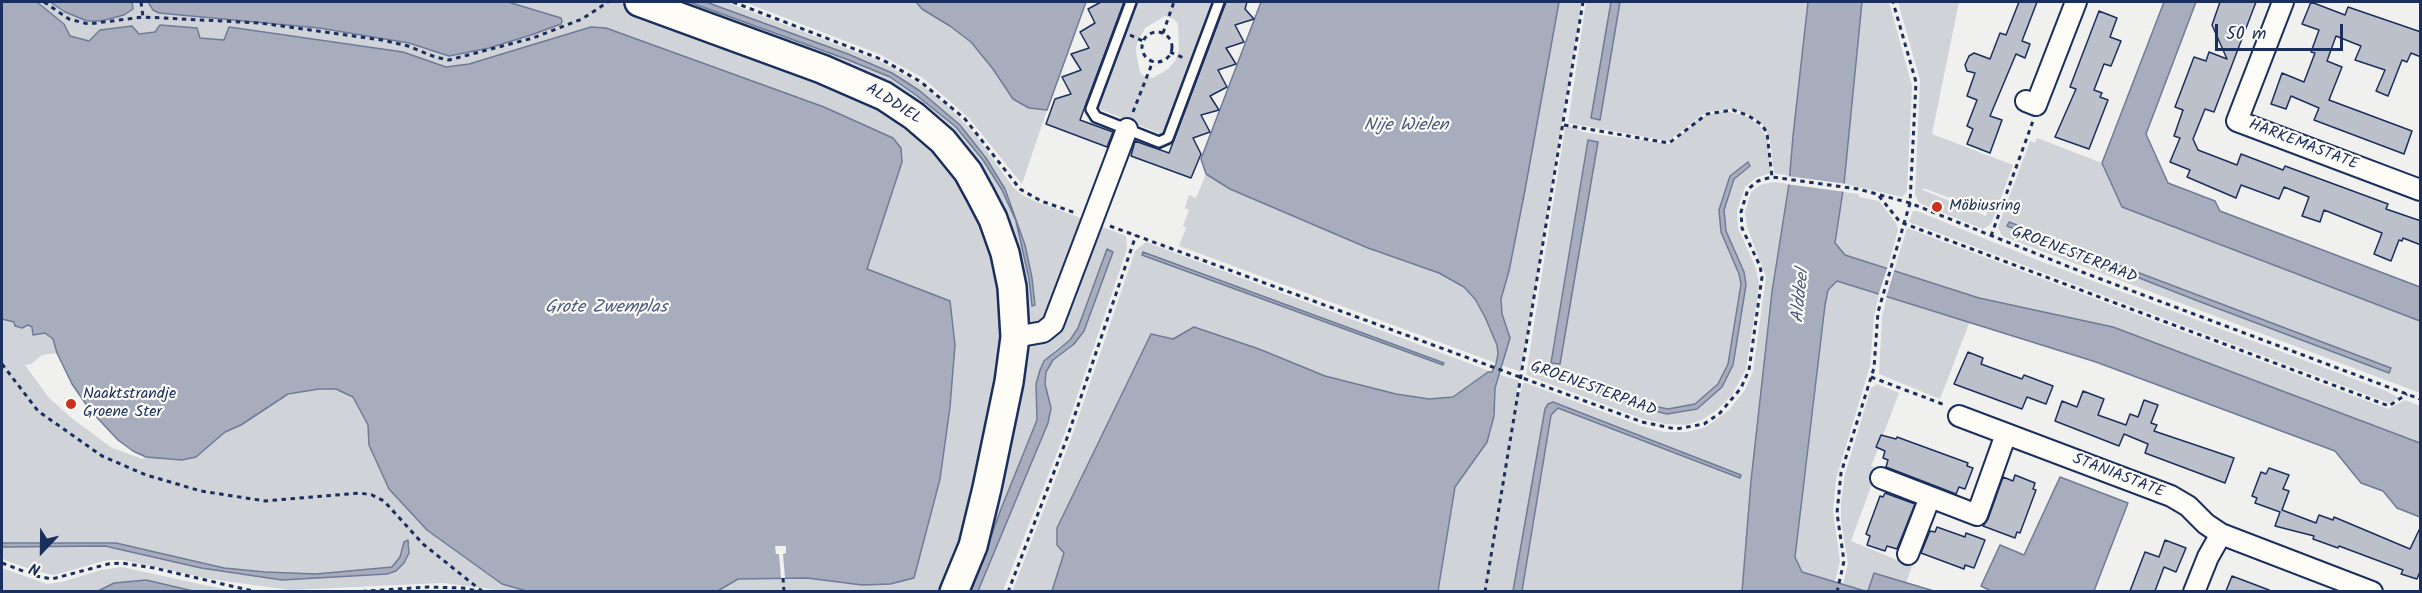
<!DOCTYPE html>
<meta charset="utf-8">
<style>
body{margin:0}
#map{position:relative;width:2422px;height:593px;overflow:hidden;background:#f0f0ee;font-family:Kalam,sans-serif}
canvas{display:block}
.frame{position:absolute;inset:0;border:3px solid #1b2f5e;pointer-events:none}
.north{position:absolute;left:12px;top:521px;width:60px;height:60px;-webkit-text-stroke:4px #fdfcf7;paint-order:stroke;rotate:202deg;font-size:16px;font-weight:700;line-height:24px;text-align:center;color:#1b2f5e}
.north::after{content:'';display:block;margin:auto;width:21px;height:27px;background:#1b2f5e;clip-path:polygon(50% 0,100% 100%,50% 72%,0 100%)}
.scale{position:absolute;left:2215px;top:24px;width:128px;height:27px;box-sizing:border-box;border:3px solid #1b2f5e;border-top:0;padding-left:8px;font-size:18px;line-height:21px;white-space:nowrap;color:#1b2f5e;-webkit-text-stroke:4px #fdfcf7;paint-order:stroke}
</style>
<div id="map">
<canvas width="2422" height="593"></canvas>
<div class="frame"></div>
<div class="north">N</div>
<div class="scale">50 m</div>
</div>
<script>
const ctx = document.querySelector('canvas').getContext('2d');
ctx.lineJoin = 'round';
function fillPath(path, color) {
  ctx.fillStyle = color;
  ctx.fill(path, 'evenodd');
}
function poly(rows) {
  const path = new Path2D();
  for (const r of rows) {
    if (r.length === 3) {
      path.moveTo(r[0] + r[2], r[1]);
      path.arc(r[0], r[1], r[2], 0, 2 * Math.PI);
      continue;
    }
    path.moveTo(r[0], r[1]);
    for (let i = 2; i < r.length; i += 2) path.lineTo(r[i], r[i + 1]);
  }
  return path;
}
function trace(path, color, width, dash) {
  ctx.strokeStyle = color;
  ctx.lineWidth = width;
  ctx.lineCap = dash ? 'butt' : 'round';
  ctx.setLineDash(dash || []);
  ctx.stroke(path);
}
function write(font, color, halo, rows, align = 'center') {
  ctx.font = font + ' Kalam,sans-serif';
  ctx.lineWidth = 4.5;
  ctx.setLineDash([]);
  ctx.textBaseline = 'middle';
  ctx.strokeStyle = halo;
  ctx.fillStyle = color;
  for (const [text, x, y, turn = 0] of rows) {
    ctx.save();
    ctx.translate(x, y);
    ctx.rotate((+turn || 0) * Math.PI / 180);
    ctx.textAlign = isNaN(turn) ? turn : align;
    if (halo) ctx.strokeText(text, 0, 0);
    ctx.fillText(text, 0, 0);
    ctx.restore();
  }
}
fillPath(poly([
 [37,2,618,2,825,77,878,99,951,161,995,244,1008,312,980,487,946,591,712,591,718,579,914,576,940,479,950,407,950,301,867,269,902,162,591,27,469,64,446,67,403,52,224,40,155,32,138,34,132,26,89,41,70,36,64,23],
 [672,2,689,2,846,59,890,77,916,95,956,127,983,160,1002,190,1016,221,1029,279,1032,306,1034,305,1032,278,1025,245,1005,189,986,158,960,125,920,91,848,54,706,2,726,2,882,62,923,86,948,106,974,133,1013,187,1021,194,1032,200,1086,220,1052,311,1041,323,1035,324,1025,318,1015,271,921,113],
 [744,2,916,2,922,9,950,26,971,42,1029,108,1047,110,1022,184,968,117,923,78,879,54],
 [1138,2,1213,2,1164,133,1161,134,1097,108],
 [1165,16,1174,19,1178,24,1179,51,1175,61,1168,69,1153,78,1146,77,1141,74,1139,68,1136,51,1137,43,1145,28],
 [1559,2,1582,2,1521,372,1501,365,1510,338,1502,314,1501,299,1509,271,1525,190],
 [1586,2,1611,2,1591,118,1600,120,1620,2,1808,2,1790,176,1774,173,1770,140,1762,124,1749,115,1734,109,1706,112,1668,141,1568,123],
 [1862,2,1889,2,1912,86,1907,192,1902,197,1844,184],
 [1898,2,1959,2,1932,134,2013,165,1991,224,1983,229,1919,203,1915,195,1920,80],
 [1923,188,1987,212,1986,216,1923,190],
 [1725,111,1748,117,1760,126,1768,140,1771,173,1756,178,1745,187,1737,211,1738,228,1756,268,1759,286,1746,369,1732,395,1717,410,1702,420,1686,425,1665,424,1643,419,1526,375,1565,128,1569,126,1583,132,1602,135,1669,144,1675,141,1697,120,1707,115],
 [1750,167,1734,179,1724,210,1726,231,1744,272,1733,365,1722,387,1697,409,1667,414,1647,409,1581,386,1668,409,1695,404,1718,384,1728,364,1741,284,1719,210,1730,176],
 [2037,138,2102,163,2123,207,2420,321,2420,393,2002,236,1998,227,2030,141,2035,143],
 [2008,222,2391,368,2389,373,2103,264,2008,226],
 [1206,174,1230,189,1368,248,1439,273,1464,287,1475,299,1485,317,1497,345,1498,354,1496,363,1179,246,1186,228,1183,226,1189,210,1185,208,1189,195,1196,198],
 [1773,182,1789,184,1772,292,1751,481,1742,591,1522,591,1551,415,1558,408,1740,477,1548,404,1545,409,1513,591,1012,592,1071,439,1135,251,1146,242,1492,372,1494,388,1498,374,1519,381,1516,396,1519,397,1523,383,1526,383,1641,426,1664,432,1687,432,1706,427,1729,410,1745,390,1753,371,1766,277,1747,227,1745,212,1751,192,1760,185],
 [1143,253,1143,252,1444,363,1443,364,1142,255],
 [1843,192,1859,194,1859,197,1879,201,1896,223,1898,230,1887,269,1845,255,1835,243],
 [1913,211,1917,211,2040,261,2386,391,2399,398,2389,403,1909,222],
 [1100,226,1126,236,1127,249,1064,435,1003,591,978,591,1048,423,1051,408,1045,384,1046,372,1053,360,1074,344,1113,251,1107,250,1078,328,1070,340,1055,350,1040,370,1036,384,1037,420,1001,509,971,591,963,592,1023,361],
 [1907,228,2388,409,2405,400,2420,406,2420,443,2113,327,1979,298,1894,271],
 [1837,280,1879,293,1874,317,1870,366,1836,479,1833,512,1840,561,1835,582,1802,572,1795,557,1825,305,1828,290],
 [1887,296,1970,321,1940,399,1879,374,1882,317],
 [2,319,14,322,15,327,22,328,28,325,45,333,53,339,57,353,42,355,31,364,25,365,49,398,73,419,112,448,143,459,146,457,182,460,184,451,288,395,319,389,336,389,353,397,576,591,504,591,443,583,290,590,210,579,123,560,108,560,54,575,35,571,2,559,2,547,105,546,201,568,282,580,396,571,409,553,410,544,403,544,400,557,392,567,316,574,265,572,224,568,116,543,2,543],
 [1877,384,1899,393,1883,435,1880,435,1875,447,1878,449,1871,466,1878,468,1851,541,1897,560,1899,557,1913,563,1906,583,1874,573,1868,591,1865,591,1843,584,1848,564,1841,520,1841,501,1845,474,1871,388],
 [122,567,232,591,195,591,114,583,98,591,2,592,2,568,47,584,62,582,101,570]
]), '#d0d3d8');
const water = poly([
 [2,2,37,2,64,24,70,36,89,41,100,30,132,26,139,34,155,32,160,25,197,28,200,38,224,40,229,27,403,52,446,67,469,64,591,27,606,28,824,107,893,138,901,148,902,162,867,269,950,301,955,345,950,407,940,479,914,578,890,584,862,585,807,578,738,579,716,592,530,592,502,584,427,530,389,489,369,445,368,425,353,397,336,389,319,389,288,394,241,425,225,432,196,457,182,460,146,457,133,451,118,440,90,410,72,384,57,353,53,339,45,333,33,335,32,327,28,325,22,328,15,326,14,322,2,319,2,2],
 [50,2,132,2,133,9,124,15,101,21,87,21,65,12,50,2],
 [148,2,508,2,561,18,562,21,561,24,531,35,489,48,449,56,409,43,319,28,159,13,153,10,148,2],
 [689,2,706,2,848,54,892,73,920,91,960,125,986,158,1005,189,1025,245,1032,278,1035,305,1032,306,1029,279,1016,221,1002,190,983,160,956,127,916,95,890,77,846,59,689,2],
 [916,2,1086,2,1047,110,1029,108,1013,99,993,69,971,42,950,26,922,9,916,2],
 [1261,2,1559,2,1525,190,1509,271,1501,299,1502,314,1510,338,1495,388,1494,416,1487,442,1455,487,1438,591,1052,591,1064,553,1057,545,1057,528,1151,334,1173,339,1194,327,1259,349,1325,376,1396,394,1429,399,1453,397,1488,372,1492,372,1496,364,1498,354,1497,345,1485,317,1475,299,1464,287,1439,273,1368,248,1230,189,1206,174,1201,159,1261,2],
 [1611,2,1620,2,1600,120,1591,118,1611,2],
 [1808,2,1862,2,1844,184,1835,243,1845,255,1979,298,2113,327,2420,443,2420,517,2397,508,2383,491,2361,483,2335,451,2096,362,1837,281,1828,290,1825,305,1795,557,1802,572,1865,591,1742,592,1751,481,1772,292,1789,184,1793,136,1808,2],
 [2164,2,2196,2,2146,134,2168,183,2215,201,2220,211,2420,287,2420,321,2122,207,2102,163,2164,2],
 [1588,140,1598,142,1560,364,1551,363,1588,140],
 [1748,162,1750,166,1734,179,1724,210,1726,231,1744,272,1746,285,1733,365,1722,387,1697,409,1667,414,1647,409,1581,386,1583,381,1648,405,1668,409,1695,404,1718,384,1728,364,1741,284,1739,274,1721,232,1719,210,1730,176,1748,162],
 [2009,222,2105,260,2391,368,2389,373,2198,301,2007,226,2009,222],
 [1107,249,1113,252,1084,331,1074,344,1053,360,1046,372,1045,384,1051,408,1048,423,978,591,971,591,1001,509,1037,420,1036,384,1040,370,1044,361,1070,340,1078,328,1107,249],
 [1143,252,1444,363,1443,365,1142,255,1143,252],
 [1553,402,1741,475,1740,478,1558,408,1551,415,1522,591,1513,591,1545,409,1548,404,1553,402],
 [2060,477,2128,503,2094,591,1993,592,1981,586,2000,545,2024,555,2060,477],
 [408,540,409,553,404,563,396,571,387,574,282,580,201,568,105,546,2,547,2,543,116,543,224,568,265,572,316,574,392,567,400,557,404,542,408,540],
 [1874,573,1887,577,1934,591,1868,591,1874,573],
 [146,580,193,591,195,591,98,591,114,583,146,580]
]);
fillPath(water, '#a7adbd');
trace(water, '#6f7b97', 1.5);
fillPath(poly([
 [1787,176,1847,184,1846,192,1786,184],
 [1888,266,1895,268,1886,298,1878,296],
 [775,546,786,546,786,553,783,554,785,578,781,578,779,554,776,554]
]), '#f0f0ee');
const building = poly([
 [1101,2,1124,2,1080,120,1113,132,1107,147,1046,124,1055,99,1071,94,1062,77,1081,70,1071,54,1089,48,1080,32,1095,23,1088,9,1101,2],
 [1226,2,1247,2,1245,9,1254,19,1235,25,1244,42,1226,48,1236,64,1218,70,1227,87,1210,96,1219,110,1201,115,1210,132,1193,138,1201,154,1191,178,1131,156,1135,141,1169,153,1226,2],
 [2019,2,2037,2,2022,41,2030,44,2025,58,2016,54,1990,116,2002,120,1990,153,1967,144,1973,129,1967,126,1977,100,1967,96,1975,73,1967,71,1965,65,1969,56,1974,53,1990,59,2000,33,2006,35,2019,2],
 [2220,2,2256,2,2214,112,2205,109,2193,139,2198,150,2237,165,2241,154,2283,170,2285,166,2388,204,2386,209,2421,221,2421,245,2403,238,2402,241,2399,240,2391,261,2374,254,2382,233,2324,210,2320,222,2302,216,2309,197,2284,187,2279,199,2241,185,2236,198,2187,177,2190,170,2170,162,2180,138,2174,136,2183,110,2175,107,2194,57,2206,61,2209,52,2227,59,2212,25,2220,2],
 [2311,2,2345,15,2348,7,2421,32,2421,57,2411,53,2407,62,2402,60,2388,96,2376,91,2385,70,2355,60,2361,46,2336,36,2327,61,2342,67,2329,100,2412,131,2404,154,2314,120,2319,108,2291,96,2286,109,2271,104,2282,73,2304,82,2315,53,2311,52,2319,30,2302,24,2311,2],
 [2099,11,2117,18,2110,37,2121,41,2111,66,2104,64,2094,90,2102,93,2100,97,2108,100,2089,149,2055,137,2076,89,2070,87,2099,11],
 [1968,352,1983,358,1981,364,2022,379,2024,375,2053,386,2046,404,2027,397,2022,409,1954,384,1968,352],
 [2083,391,2104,399,2098,415,2126,425,2130,414,2138,417,2144,400,2158,405,2151,423,2157,425,2154,431,2234,458,2225,483,2145,453,2148,444,2124,434,2119,446,2055,421,2062,401,2077,407,2083,391],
 [1881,435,1896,439,1897,437,1968,463,1967,466,1973,468,1965,489,1959,487,1956,494,1886,467,1888,460,1883,458,1885,451,1876,447,1881,435],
 [2269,468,2289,475,2283,489,2289,491,2282,510,2316,523,2319,515,2333,520,2334,517,2410,549,2421,526,2421,569,2417,579,2401,574,2403,570,2339,546,2338,548,2313,539,2314,536,2275,526,2280,512,2255,503,2257,498,2252,496,2261,472,2266,474,2269,468],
 [2015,475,2035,483,2033,489,2036,490,2020,533,2017,532,2015,538,1983,526,1988,519,2003,477,2013,481,2015,475],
 [1885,493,1915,504,1897,549,1887,546,1885,551,1867,545,1870,536,1866,534,1880,496,1883,497,1885,493],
 [1937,527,1965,537,1966,533,1985,540,1974,568,1965,565,1964,569,1921,553,1930,531,1935,532,1937,527],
 [2165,540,2186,548,2176,572,2164,567,2155,591,2130,591,2145,552,2159,557,2165,540],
 [2232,576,2269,590,2269,591,2226,591,2232,576]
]);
fillPath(building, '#bbc0ca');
trace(building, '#1b2f5e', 1.5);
const lane = poly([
 [1131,2,1091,109,1096,117,1159,142,1168,138,1219,2]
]);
const street = poly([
 [2283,2,2237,121,2420,190],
 [2026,101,2036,105,2076,2],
 [1015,337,1043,332,1053,324,1127,129],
 [1959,416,2171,496,2188,506,2206,524,2221,534,2372,592],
 [1881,478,1977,515,2006,434],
 [1908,554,1930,497],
 [2194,592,2208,557,2221,534]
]);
const secondary = poly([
 [639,2,822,69,884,96,914,116,943,141,968,172,980,194,993,219,1005,253,1012,287,1015,337,1009,382,987,488,973,546,954,592]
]);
trace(lane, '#1b2f5e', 14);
trace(street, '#1b2f5e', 24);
trace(secondary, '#1b2f5e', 32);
trace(poly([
 [44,2,69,19,88,24,143,17],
 [141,2,143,17,260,23,382,40,408,46,435,57,449,60,533,38,582,19,608,2],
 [733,2,883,60,921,82,965,119,1020,189,1041,201,1076,213],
 [1157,47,15],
 [1163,33,1174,2],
 [1130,35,1143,41],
 [1170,52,1186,59],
 [1133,112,1153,61],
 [1564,125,1669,143,1707,114,1733,110,1749,116,1762,125,1767,133,1772,177],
 [1879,196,1900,222,2389,406,2407,394],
 [1110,226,1642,422,1676,429,1704,424,1720,413,1741,388,1749,370,1762,277,1760,266,1742,228,1741,212,1748,189,1758,181,1772,177,1858,189,1910,203,2082,272,2420,399],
 [1991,236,2033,121],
 [2,364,38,411,102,456,146,475,201,491,265,501,360,493,372,495,384,501,423,544,483,592],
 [1871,377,1945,405],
 [2,563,36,576,52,579,108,564,121,563,154,568,257,592],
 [783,578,784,592],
 [353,592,428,587,463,588,482,592],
 [1008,592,1067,438,1136,235],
 [1485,592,1583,2],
 [1837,592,1844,561,1837,513,1841,473,1874,368,1878,312,1910,203,1916,82,1893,2]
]), '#1b2f5e', 3, [4.5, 4.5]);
trace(lane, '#fdfcf7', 9);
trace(street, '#fdfcf7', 20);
trace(secondary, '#fdfcf7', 27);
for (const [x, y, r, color] of [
 [1937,207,6,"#c8321e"],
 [71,404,6,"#c8321e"]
]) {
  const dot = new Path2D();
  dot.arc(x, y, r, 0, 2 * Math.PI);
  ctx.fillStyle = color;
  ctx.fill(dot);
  trace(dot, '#fdfcf7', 2);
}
write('16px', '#1b2f5e', '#fdfcf7', [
 ["ALDDIEL",893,105,32],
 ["HARKEMASTATE",2303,146,21],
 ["GROENESTERPAAD",2074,256,21],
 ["GROENESTERPAAD",1593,390,20],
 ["STANIASTATE",2118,477,21]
]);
write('16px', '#1b2f5e', '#fdfcf7', [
 ["Möbiusring",1949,207],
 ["Naaktstrandje",83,395],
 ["Groene Ster",83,413]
], 'left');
write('italic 18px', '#4c5b7f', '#fdfcf7', [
 ["Nije Wielen",1406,127],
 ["Alddeel",1802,296,-84],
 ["Grote Zwemplas",606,309]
]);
</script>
